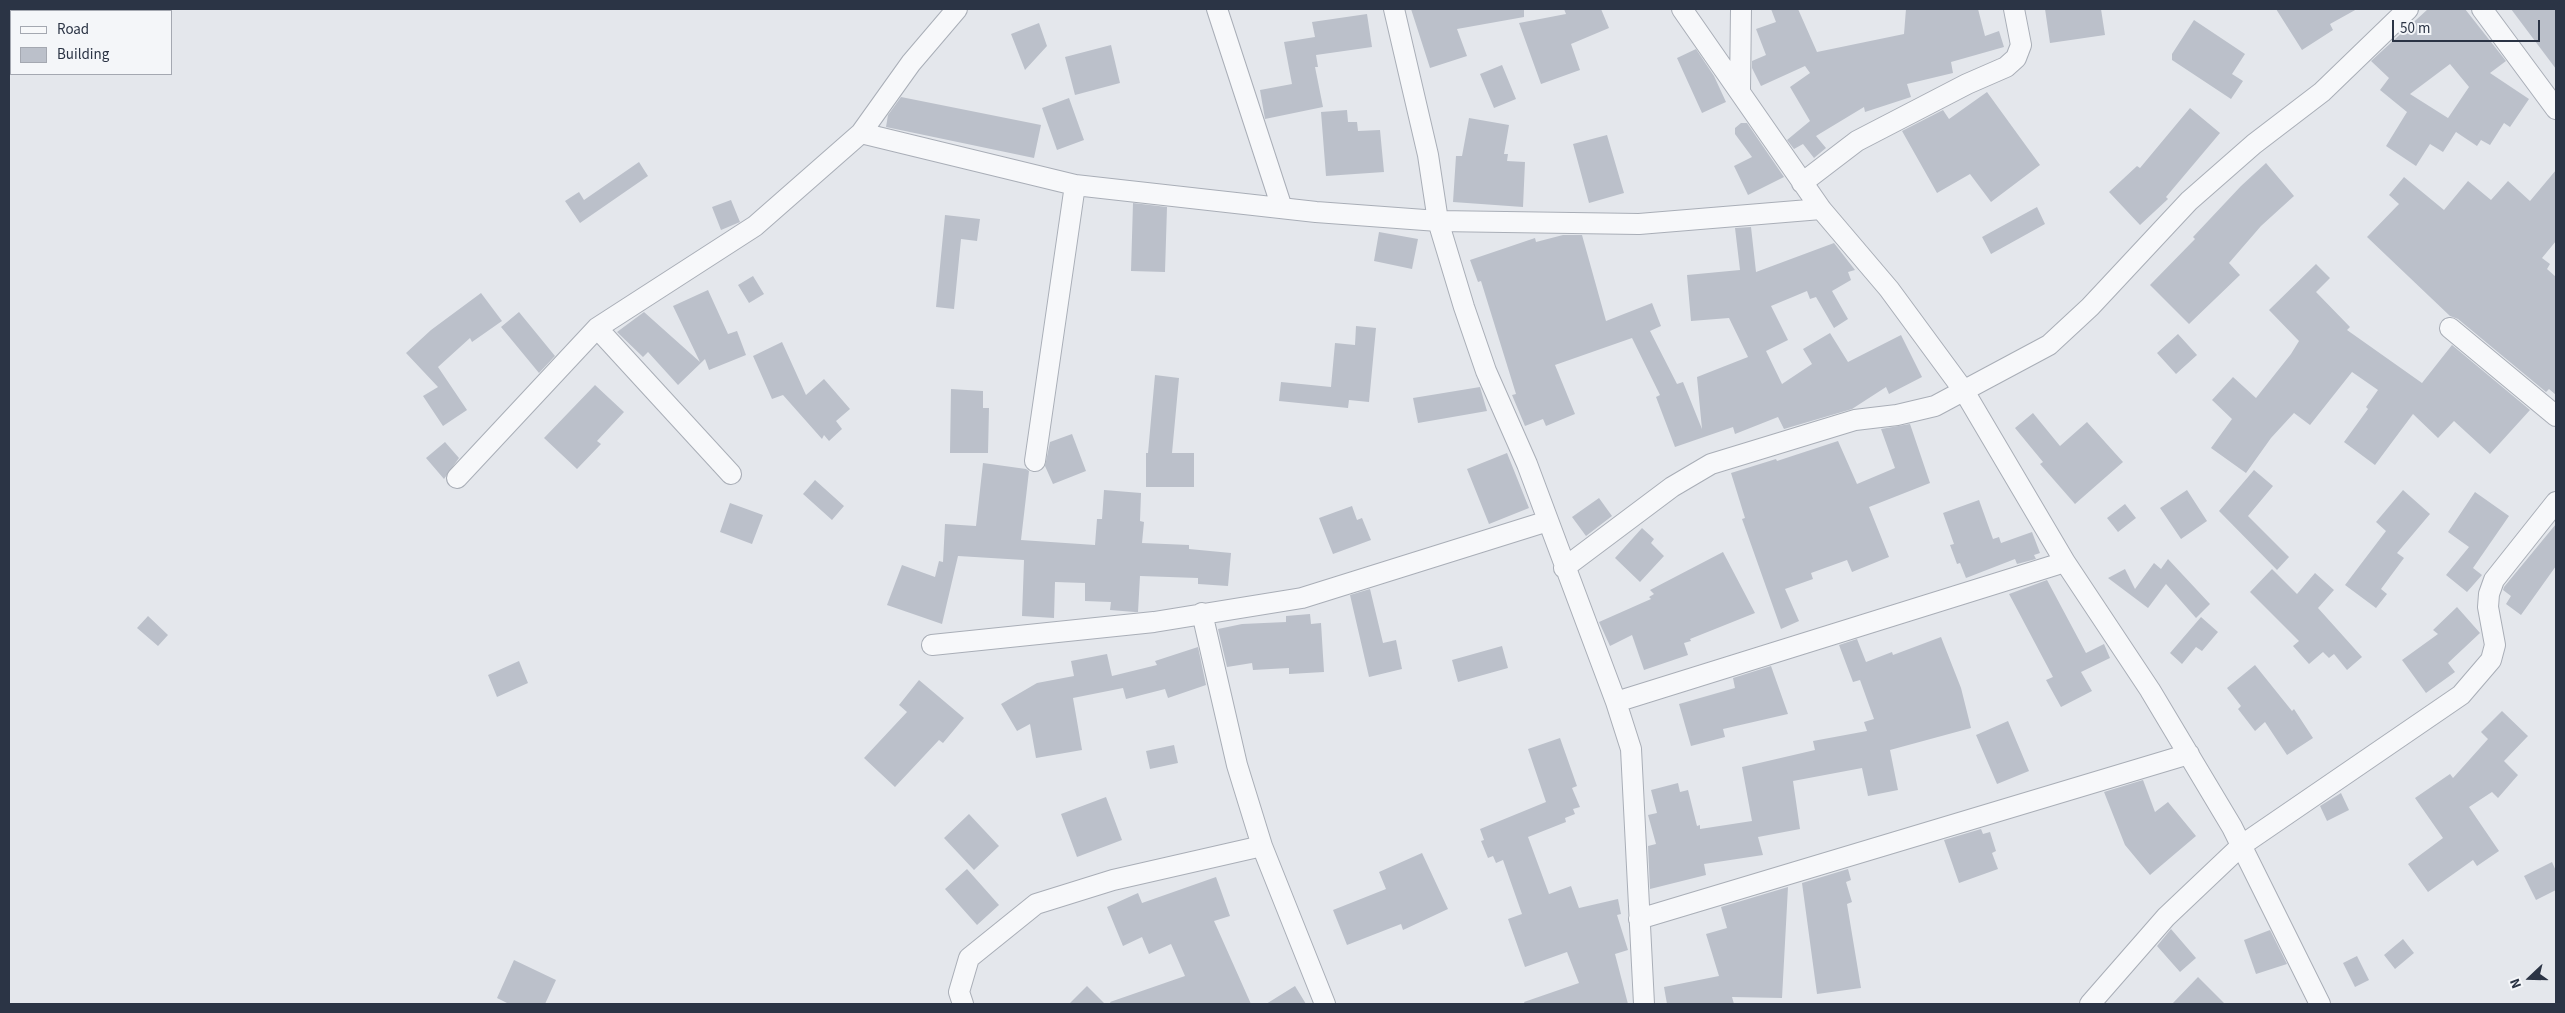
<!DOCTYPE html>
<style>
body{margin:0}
#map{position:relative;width:2565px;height:1013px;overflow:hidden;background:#e4e7ec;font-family:"Source Sans 3",sans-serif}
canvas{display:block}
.frame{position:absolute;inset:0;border:10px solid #2b3445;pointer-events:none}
.legend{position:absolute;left:10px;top:10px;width:162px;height:65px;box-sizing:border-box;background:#f4f6f9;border:1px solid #a4a8b1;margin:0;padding:6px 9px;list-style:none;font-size:15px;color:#2b3445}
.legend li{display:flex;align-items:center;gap:10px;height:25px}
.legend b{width:25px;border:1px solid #a4a8b1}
.north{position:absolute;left:2505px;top:953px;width:50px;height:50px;-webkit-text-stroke:4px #f4f6f9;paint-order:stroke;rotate:249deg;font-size:14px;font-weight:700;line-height:20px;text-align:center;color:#2b3445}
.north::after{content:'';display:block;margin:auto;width:18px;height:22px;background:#2b3445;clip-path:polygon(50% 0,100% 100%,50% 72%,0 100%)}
.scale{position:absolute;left:2392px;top:20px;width:148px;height:22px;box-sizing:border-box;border:2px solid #2b3445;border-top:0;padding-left:6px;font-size:15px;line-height:18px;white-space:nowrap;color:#2b3445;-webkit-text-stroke:4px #f4f6f9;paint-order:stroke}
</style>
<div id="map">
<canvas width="2565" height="1013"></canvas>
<div class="frame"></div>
<ul class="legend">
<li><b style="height:6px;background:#f7f8fa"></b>Road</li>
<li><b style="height:14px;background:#bbc0ca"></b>Building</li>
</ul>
<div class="north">N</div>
<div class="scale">50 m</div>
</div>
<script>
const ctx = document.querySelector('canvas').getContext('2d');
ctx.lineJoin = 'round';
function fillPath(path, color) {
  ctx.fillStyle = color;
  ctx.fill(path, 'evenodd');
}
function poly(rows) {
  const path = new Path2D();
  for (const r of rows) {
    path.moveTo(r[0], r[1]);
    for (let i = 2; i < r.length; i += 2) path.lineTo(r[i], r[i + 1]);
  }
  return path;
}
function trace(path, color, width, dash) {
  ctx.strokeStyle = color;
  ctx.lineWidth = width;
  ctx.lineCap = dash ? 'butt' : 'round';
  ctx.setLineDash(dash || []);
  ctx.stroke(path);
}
fillPath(poly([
 [1411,9,1524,9,1524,17,1457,29,1467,56,1430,68],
 [1564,9,1601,9,1609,28,1571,44,1580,70,1541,84,1519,23,1566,14],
 [1771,9,1798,9,1817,52,1904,34,1906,9,1978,9,1985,36,1999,31,2004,47,1951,62,1953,73,1907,84,1911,97,1865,112,1864,107,1816,136,1826,148,1814,158,1803,144,1794,149,1787,140,1810,121,1790,87,1810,73,1805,66,1761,86,1752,68,1752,61,1766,55,1756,29,1776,22],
 [2045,9,2101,9,2105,35,2050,43],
 [2276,9,2357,9,2330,24,2333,30,2302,50],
 [2428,9,2465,9,2506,61,2490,73,2529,99,2510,127,2504,123,2490,145,2481,140,2477,146,2456,132,2443,152,2430,144,2416,166,2386,146,2407,112,2380,90,2389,78,2371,61],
 [2450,64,2469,87,2448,118,2410,94],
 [2511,9,2556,9,2556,69],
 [1367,14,1372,47,1316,55,1318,67,1315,67,1323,107,1265,119,1260,90,1292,84,1284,42,1315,37,1312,22],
 [2194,20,2245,54,2232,74,2243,81,2231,99,2172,60,2172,54],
 [1039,23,1047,46,1025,70,1011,34],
 [1111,45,1120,83,1075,95,1065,57],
 [1696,49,1714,76,1726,102,1702,113,1677,58],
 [1502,65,1516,99,1494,108,1480,74],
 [1987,92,2040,165,1991,202,1970,174,1937,193,1902,131,1943,110,1949,119],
 [901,97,1041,125,1034,158,886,127,888,115],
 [1069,98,1084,140,1057,150,1042,108],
 [2190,108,2220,133,2166,197,2168,199,2140,225,2109,192,2137,166,2140,168],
 [1347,110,1348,122,1357,122,1358,131,1380,130,1384,172,1326,176,1321,112],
 [1469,118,1509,125,1504,154,1508,154,1507,161,1525,162,1523,207,1453,202,1456,156,1462,156],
 [1741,123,1747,123,1784,177,1748,195,1734,166,1752,157,1735,134,1735,128],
 [1607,135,1624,193,1589,203,1573,144],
 [639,162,648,176,580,223,565,201,579,192,584,200],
 [2266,163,2294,196,2261,226,2229,263,2240,275,2189,324,2150,285,2195,239,2193,237,2241,186],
 [2556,170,2556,241,2542,258,2550,264,2547,269,2556,277,2556,395,2549,389,2546,392,2458,319,2450,316,2367,237,2399,204,2389,195,2404,177,2444,210,2468,181,2491,200,2508,181,2530,201],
 [731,200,740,222,721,230,712,207],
 [1133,203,1167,207,1165,272,1131,271],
 [2037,207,2045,224,1991,254,1982,237],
 [945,215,980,219,977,241,961,239,954,309,936,307],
 [1751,227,1756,272,1834,243,1855,270,1848,272,1851,280,1832,291,1848,319,1834,328,1816,297,1810,299,1807,291,1771,306,1788,340,1766,351,1782,384,1812,364,1803,349,1830,333,1848,362,1901,335,1922,377,1889,394,1886,387,1852,409,1784,429,1778,417,1735,434,1733,427,1675,447,1656,397,1660,395,1632,338,1555,365,1575,414,1546,426,1543,419,1525,426,1512,395,1516,394,1481,281,1478,282,1470,260,1535,238,1536,242,1563,235,1582,235,1606,321,1652,303,1661,326,1650,331,1677,384,1683,382,1702,429,1697,377,1748,357,1729,318,1691,321,1687,275,1740,270,1735,228],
 [1379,232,1418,239,1412,269,1374,261],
 [2316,264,2330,278,2316,292,2350,327,2347,330,2422,383,2452,345,2530,410,2490,454,2454,421,2438,438,2413,414,2375,465,2344,442,2368,409,2366,407,2378,390,2352,372,2310,425,2294,413,2271,438,2246,473,2211,448,2232,419,2212,400,2233,377,2256,398,2291,354,2299,341,2269,310],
 [753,276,764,294,749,303,738,285],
 [708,290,728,334,737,331,746,355,709,370,705,359,678,385,648,352,643,357,617,332,644,312,700,362,673,306],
 [481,293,502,321,472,342,470,338,438,367,467,410,443,426,423,396,438,387,406,353,431,330],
 [519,312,555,356,539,373,501,327],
 [1356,326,1376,328,1369,402,1349,400,1348,408,1279,401,1281,382,1331,387,1335,343,1355,345],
 [2178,334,2197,355,2176,374,2157,353],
 [782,342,806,395,824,379,850,409,836,421,842,429,829,441,824,435,822,439,783,395,772,399,753,356],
 [1155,375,1179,378,1172,453,1194,453,1194,487,1146,487,1146,453,1148,453],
 [595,385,624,412,597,441,601,444,577,469,544,438],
 [1480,387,1487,411,1418,423,1413,398],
 [951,389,983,391,983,408,989,408,988,453,950,453],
 [2033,413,2060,446,2087,422,2123,462,2075,504,2040,464,2043,462,2015,428],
 [1910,424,1930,483,1869,507,1889,557,1852,572,1847,560,1811,573,1813,579,1785,589,1799,621,1781,629,1742,519,1745,518,1731,473,1776,459,1777,461,1838,441,1857,484,1895,468,1881,429],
 [1072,434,1086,471,1053,484,1045,466,1050,442],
 [445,442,459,458,444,479,426,458],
 [1507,453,1529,508,1489,524,1467,469],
 [983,463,1026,469,1029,471,1021,540,1095,545,1097,519,1102,519,1104,490,1141,493,1140,521,1144,522,1142,543,1189,545,1189,549,1231,553,1228,586,1198,584,1198,578,1140,576,1138,612,1135,612,1110,610,1111,602,1085,601,1085,583,1055,582,1054,618,1022,616,1024,560,958,556,942,624,887,605,902,565,935,577,939,561,943,562,945,524,976,526],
 [2254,470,2273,486,2248,516,2289,557,2277,570,2219,511],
 [815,480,844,506,832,520,803,494],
 [2187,490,2207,521,2181,539,2160,508],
 [2403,490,2430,514,2397,553,2404,558,2381,589,2387,594,2376,608,2345,585,2386,531,2376,522],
 [2475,492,2509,516,2473,568,2482,575,2467,592,2446,575,2469,547,2448,532],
 [1599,498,1612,516,1586,536,1572,517],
 [1979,500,1993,539,1999,537,2001,543,2032,532,2040,553,2034,555,2036,559,2017,564,2015,559,1966,578,1960,563,1957,564,1950,545,1954,544,1943,513],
 [730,503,763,515,752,544,720,532],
 [2125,504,2136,518,2118,532,2107,518],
 [1352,506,1357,520,1362,518,1371,540,1333,554,1319,518],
 [2556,524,2556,566,2521,615,2506,604,2511,596,2503,590,2504,587],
 [1642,528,1654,539,1651,543,1664,556,1640,582,1615,558],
 [1723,552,1755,613,1690,639,1691,641,1684,643,1688,655,1644,670,1632,635,1610,646,1599,622,1651,599,1649,597,1654,594,1650,590],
 [2168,559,2210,604,2196,618,2166,584,2148,608,2108,578,2125,569,2135,589,2154,563,2161,569],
 [2272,569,2297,594,2315,573,2334,590,2318,608,2362,657,2347,670,2334,654,2329,658,2323,652,2309,664,2293,646,2299,641,2250,592],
 [2047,580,2086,653,2104,644,2110,658,2081,672,2092,691,2061,707,2046,680,2053,677,2009,594],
 [1370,589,1383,643,1396,640,1402,669,1369,677,1350,595],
 [2457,607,2480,633,2448,663,2455,672,2426,693,2402,660,2438,634,2433,630],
 [1310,614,1311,624,1321,623,1324,672,1289,674,1289,668,1253,670,1252,663,1227,667,1218,629,1242,624,1286,622,1286,616],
 [148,616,168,635,158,646,137,628],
 [2201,617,2218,632,2202,651,2196,647,2182,664,2170,653],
 [1941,637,1961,688,1971,728,1890,750,1898,790,1868,796,1862,768,1793,781,1800,829,1758,837,1763,855,1704,864,1706,875,1650,889,1648,846,1656,844,1648,815,1657,813,1651,790,1678,783,1680,792,1688,790,1697,826,1700,825,1700,829,1752,821,1742,767,1815,750,1813,741,1867,731,1864,722,1874,719,1860,680,1853,682,1839,645,1857,639,1866,662,1892,652,1893,655],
 [1502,646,1508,668,1458,682,1452,660],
 [1198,647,1206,685,1168,698,1165,689,1126,699,1123,688,1073,698,1082,750,1036,758,1030,724,1017,731,1001,704,1037,683,1074,676,1071,661,1107,654,1112,676,1157,665,1155,661],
 [519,661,528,683,497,697,488,675],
 [2255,665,2292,711,2294,709,2313,738,2287,755,2265,722,2255,731,2238,709,2241,706,2227,688],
 [1771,666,1788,714,1723,729,1725,737,1691,746,1679,704,1735,688,1733,678],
 [919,680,964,718,943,743,939,740,895,787,864,758,907,712,899,705],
 [2502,711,2528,736,2504,761,2518,775,2498,798,2492,792,2469,807,2499,851,2477,866,2473,860,2428,892,2408,864,2443,838,2415,798,2450,774,2453,778,2488,739,2481,732],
 [2008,721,2029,771,1997,784,1976,735],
 [1560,738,1577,786,1572,788,1580,807,1573,809,1575,814,1565,818,1566,822,1528,837,1549,894,1571,886,1579,908,1618,899,1621,914,1617,915,1628,950,1615,954,1628,1004,1525,1004,1524,1002,1579,983,1567,952,1525,967,1508,919,1522,914,1503,860,1496,863,1493,856,1488,858,1481,841,1484,840,1480,829,1546,802,1528,749],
 [1174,745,1178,763,1150,769,1146,751],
 [2143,780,2155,812,2168,802,2196,836,2150,875,2125,845,2104,792],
 [2341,793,2349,810,2327,821,2320,806],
 [1106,797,1122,840,1077,857,1061,814],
 [969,814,999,846,974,870,944,838],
 [1981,829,1983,834,1990,832,1996,851,1992,853,1998,869,1959,883,1944,840],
 [1422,853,1448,909,1403,930,1401,924,1347,945,1333,910,1386,889,1379,872],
 [2552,862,2556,871,2556,890,2536,900,2524,876],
 [967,869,999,905,977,925,945,889],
 [1848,869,1851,880,1846,882,1852,902,1847,904,1861,988,1817,994,1802,883],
 [1216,877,1230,916,1214,921,1251,1004,1111,1004,1110,1002,1185,976,1171,944,1149,954,1142,937,1123,946,1107,907,1138,893,1142,903],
 [1788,887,1782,998,1732,997,1734,1004,1667,1004,1664,987,1719,976,1706,934,1727,928,1721,907],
 [2171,929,2196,958,2180,972,2157,946],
 [2270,930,2287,964,2256,974,2244,940],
 [2403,939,2414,953,2395,969,2384,955],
 [2357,956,2369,980,2355,987,2343,963],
 [514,960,556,980,545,1004,509,1004,497,998],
 [2198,977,2225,1004,2172,1004],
 [1087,986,1105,1004,1069,1004],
 [1295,986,1306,1004,1266,1004]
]), '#bbc0ca');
const minor = poly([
 [957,9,911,63,861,133,1075,185,1316,212,1438,221,1639,224,1821,209],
 [1217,9,1282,208],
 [1394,9,1428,155,1438,221,1464,307,1486,371,1527,464,1616,702,1631,749,1644,1004],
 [1682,9,1821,209,1889,289,1964,391,2065,562,2150,690,2232,827,2320,1004],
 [2482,9,2556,109],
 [1740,90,1741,9],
 [1802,183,1857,141,1967,84,2006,67,2016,58,2021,45,2014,9],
 [597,328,731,474],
 [2450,328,2556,416],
 [1035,461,1075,185],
 [457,478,597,328,755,226,861,133],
 [1564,568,1672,487,1711,464,1855,420,1897,415,1935,406,2049,345,2090,307,2189,201,2254,144,2322,92,2408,9],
 [1202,613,1237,765,1262,846,1325,1004],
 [932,645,1154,622,1302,598,1548,521],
 [1616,702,2065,562],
 [1639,919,2189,754],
 [963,1004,959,992,969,958,1036,904,1113,880,1262,846],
 [2090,1004,2166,917,2242,845,2461,695,2491,660,2495,645,2488,607,2489,594,2494,580,2556,502]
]);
trace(minor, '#a9aeb7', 22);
trace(minor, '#f7f8fa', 20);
</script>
